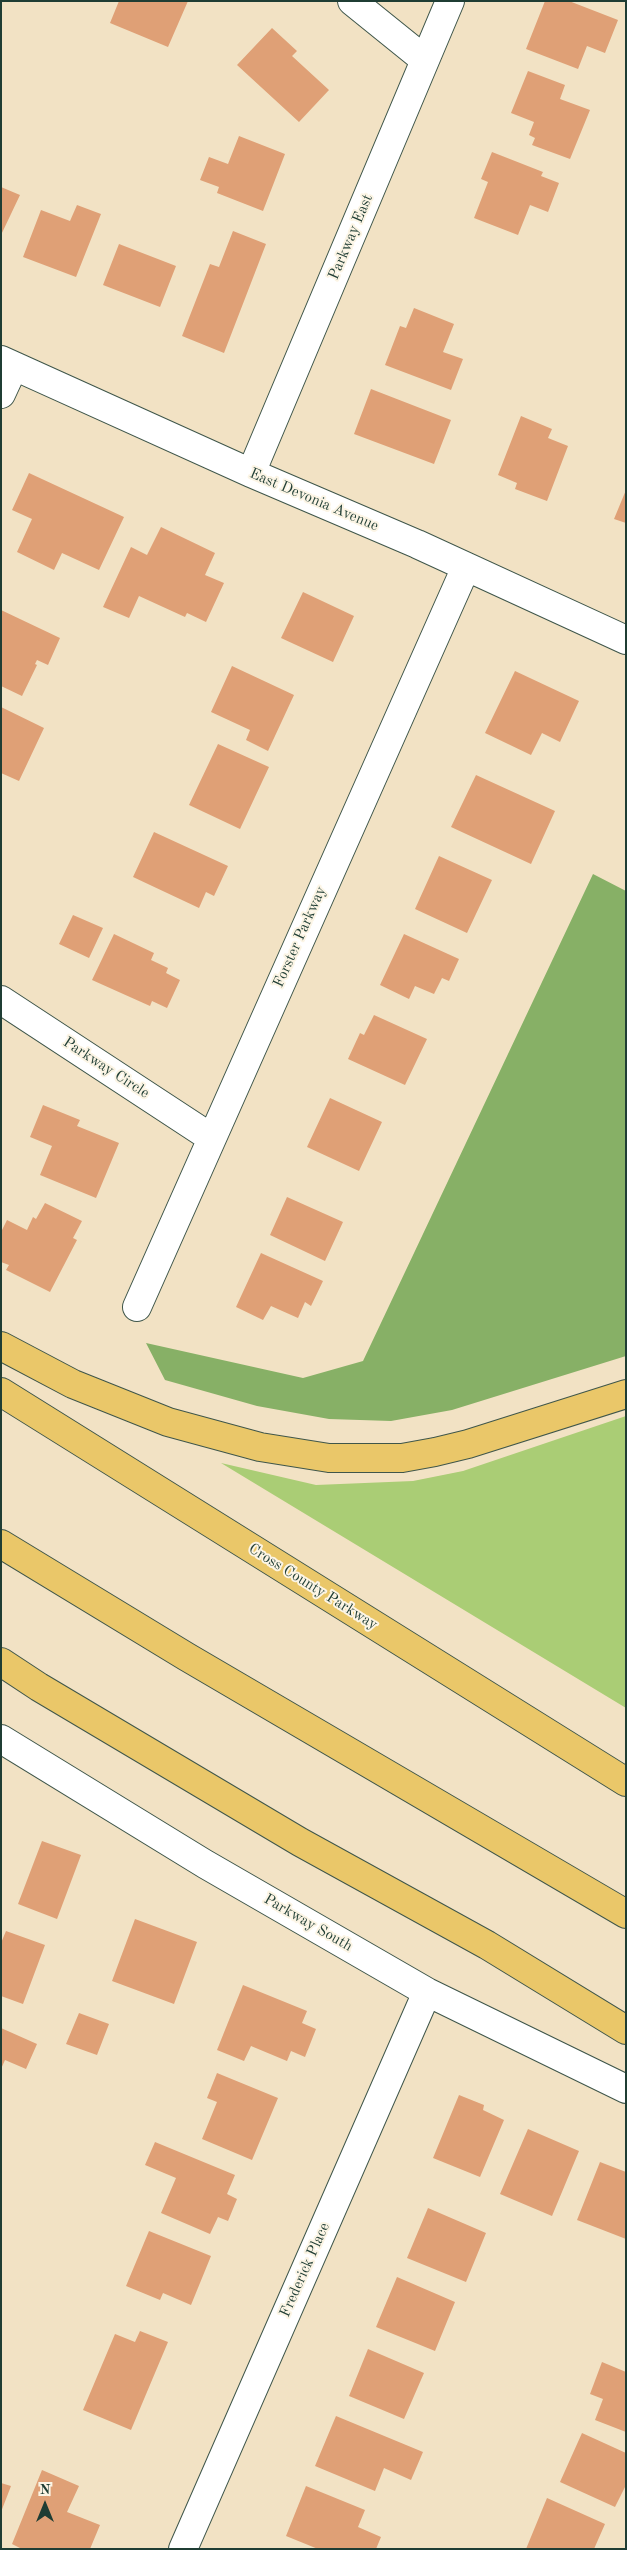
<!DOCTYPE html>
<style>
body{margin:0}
#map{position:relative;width:627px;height:2550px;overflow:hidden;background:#f2e2c4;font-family:"Old Standard TT",serif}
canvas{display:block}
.frame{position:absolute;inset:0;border:2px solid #1f3d34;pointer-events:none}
.north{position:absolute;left:20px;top:2480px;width:50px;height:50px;-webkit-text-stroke:4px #fcf5e5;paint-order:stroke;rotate:0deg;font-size:14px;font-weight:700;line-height:20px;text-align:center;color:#1f3d34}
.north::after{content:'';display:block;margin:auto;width:18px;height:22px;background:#1f3d34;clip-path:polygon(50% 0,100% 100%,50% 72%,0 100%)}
</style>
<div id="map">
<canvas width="627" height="2550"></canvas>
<div class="frame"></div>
<div class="north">N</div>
</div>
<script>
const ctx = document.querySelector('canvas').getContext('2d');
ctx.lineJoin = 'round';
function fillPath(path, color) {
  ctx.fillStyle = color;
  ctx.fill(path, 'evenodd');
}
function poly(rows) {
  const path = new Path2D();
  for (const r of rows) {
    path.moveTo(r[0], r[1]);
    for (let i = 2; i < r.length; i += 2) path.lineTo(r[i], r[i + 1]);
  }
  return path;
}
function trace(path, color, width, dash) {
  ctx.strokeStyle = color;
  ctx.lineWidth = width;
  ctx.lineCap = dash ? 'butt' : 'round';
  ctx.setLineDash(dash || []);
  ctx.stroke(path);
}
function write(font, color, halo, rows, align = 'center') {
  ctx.font = font + ' "Old Standard TT",serif';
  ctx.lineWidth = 4;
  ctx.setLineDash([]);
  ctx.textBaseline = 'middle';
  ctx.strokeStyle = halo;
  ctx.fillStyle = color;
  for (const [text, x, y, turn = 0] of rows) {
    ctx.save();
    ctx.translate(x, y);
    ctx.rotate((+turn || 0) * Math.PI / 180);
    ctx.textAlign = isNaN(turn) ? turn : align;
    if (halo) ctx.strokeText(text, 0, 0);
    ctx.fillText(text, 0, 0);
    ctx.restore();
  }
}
fillPath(poly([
 [626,1416,626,1708,221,1463,316,1485,413,1481,463,1471]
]), '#aacd75');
fillPath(poly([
 [593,874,626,891,626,1356,452,1410,391,1421,329,1419,257,1406,165,1380,146,1343,303,1378,363,1361]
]), '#87b066');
fillPath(poly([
 [119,1,188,1,168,47,110,23],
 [545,1,569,1,618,20,605,53,587,46,578,69,526,49],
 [272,28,297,51,292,56,329,90,299,122,237,65],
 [528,71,565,85,560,99,590,110,570,159,532,145,535,138,529,135,534,122,511,113],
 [239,136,285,154,263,211,217,193,219,187,200,180,209,157,228,164],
 [492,152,543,172,541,176,559,183,548,212,530,205,518,235,474,218,488,182,481,179],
 [1,187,20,195,1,235],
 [77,205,101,214,76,277,23,257,41,210,70,221],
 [233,231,266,244,224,353,182,336,210,264,219,267],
 [119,244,176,266,160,307,103,285],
 [414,308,454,324,443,352,463,359,451,390,385,365,400,326,406,328],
 [371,389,451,420,434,464,354,434],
 [521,416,552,429,548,438,568,446,547,501,515,489,517,483,498,475],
 [29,473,124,517,99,570,62,553,54,570,17,552,32,519,12,510],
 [626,490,626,523,614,519],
 [161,527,215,553,205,575,224,583,206,622,187,613,185,617,139,596,129,618,103,607,131,547,147,555],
 [303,592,354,616,333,662,281,638],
 [1,610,60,638,48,665,37,660,35,664,37,665,22,696,1,686],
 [232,666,294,695,268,751,246,740,250,730,211,712],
 [515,671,579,701,560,742,542,733,531,755,485,733],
 [1,707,44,728,19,781,1,773],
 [218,744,269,767,240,829,189,805],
 [476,775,555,811,531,864,451,827],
 [154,832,228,866,214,896,206,892,199,908,133,877],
 [439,856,492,880,467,933,415,909],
 [73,915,103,928,89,958,59,944],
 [114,934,154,953,151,960,168,968,166,973,180,980,167,1008,152,1001,150,1006,92,980],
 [404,934,459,959,449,981,442,978,434,994,415,986,409,999,380,985],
 [374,1015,427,1039,405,1085,348,1059,360,1033,364,1035],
 [330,1098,382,1122,359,1171,307,1147],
 [43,1105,80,1120,77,1126,119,1143,96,1198,40,1175,52,1146,30,1137],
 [287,1197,343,1222,325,1261,270,1235],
 [45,1203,82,1221,73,1238,77,1240,50,1292,6,1270,9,1265,1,1262,1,1232,7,1220,27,1230,33,1217,36,1219],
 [261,1253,323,1281,311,1306,305,1302,298,1318,271,1306,263,1320,236,1307],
 [42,1841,81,1855,57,1919,18,1904],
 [135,1919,197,1942,174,2004,112,1981],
 [6,1931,45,1945,23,2004,1,1996,1,1943],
 [243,1985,307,2011,302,2023,316,2029,305,2057,291,2051,287,2061,251,2046,244,2061,217,2050],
 [79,2013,109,2024,97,2055,66,2044],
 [1,2028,37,2044,26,2069,5,2060,1,2069],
 [217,2073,278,2098,252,2160,202,2139,217,2102,207,2098],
 [459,2095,484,2105,483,2110,504,2120,480,2177,433,2158],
 [528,2129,579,2151,552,2216,500,2194],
 [155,2142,235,2175,227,2194,237,2199,228,2221,218,2217,210,2234,161,2213,176,2178,145,2165],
 [600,2162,626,2172,626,2239,577,2220],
 [428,2208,486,2233,466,2282,407,2258],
 [149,2231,211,2256,191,2305,163,2293,160,2300,126,2286],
 [397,2277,455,2302,435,2351,376,2327],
 [140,2331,168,2342,131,2430,83,2410,115,2334,135,2342],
 [368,2349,424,2373,404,2419,349,2396],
 [602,2362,626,2372,626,2432,595,2420,603,2399,590,2394],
 [336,2416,423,2452,411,2480,384,2468,375,2491,315,2466],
 [582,2433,626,2453,626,2485,615,2507,560,2482],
 [42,2470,79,2486,67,2512,100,2525,90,2549,22,2549,12,2544],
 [1,2483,11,2486,1,2512],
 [306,2486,365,2510,358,2527,381,2537,376,2549,318,2549,286,2536],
 [547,2498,605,2524,594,2549,526,2549]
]), '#dfa076');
const minor = poly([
 [352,1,425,60],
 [1,360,251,473,417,544,626,640],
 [1,394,14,366],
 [251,473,450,1],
 [1,1000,210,1137],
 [137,1307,466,567],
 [1,1739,205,1864,427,1992,626,2089],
 [183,2549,427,1992]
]);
const motorway = poly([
 [1,1346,73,1384,168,1422,260,1447,329,1458,402,1458,435,1452,468,1444,626,1394],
 [1,1392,626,1782],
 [1,1544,187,1657,626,1914],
 [1,1662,39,1687,300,1842,487,1945,626,2030]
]);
trace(minor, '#3f564a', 30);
trace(motorway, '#3f564a', 30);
trace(minor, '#fff', 28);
trace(motorway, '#eac769', 28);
write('15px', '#1f3d34', '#fcf5e5', [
 ["Parkway East",351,237,-67],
 ["East Devonia Avenue",314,500,23],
 ["Forster Parkway",300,937,-66],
 ["Parkway Circle",106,1068,33],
 ["Cross County Parkway",313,1587,32],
 ["Parkway South",308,1923,30],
 ["Frederick Place",305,2270,-66]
]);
</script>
